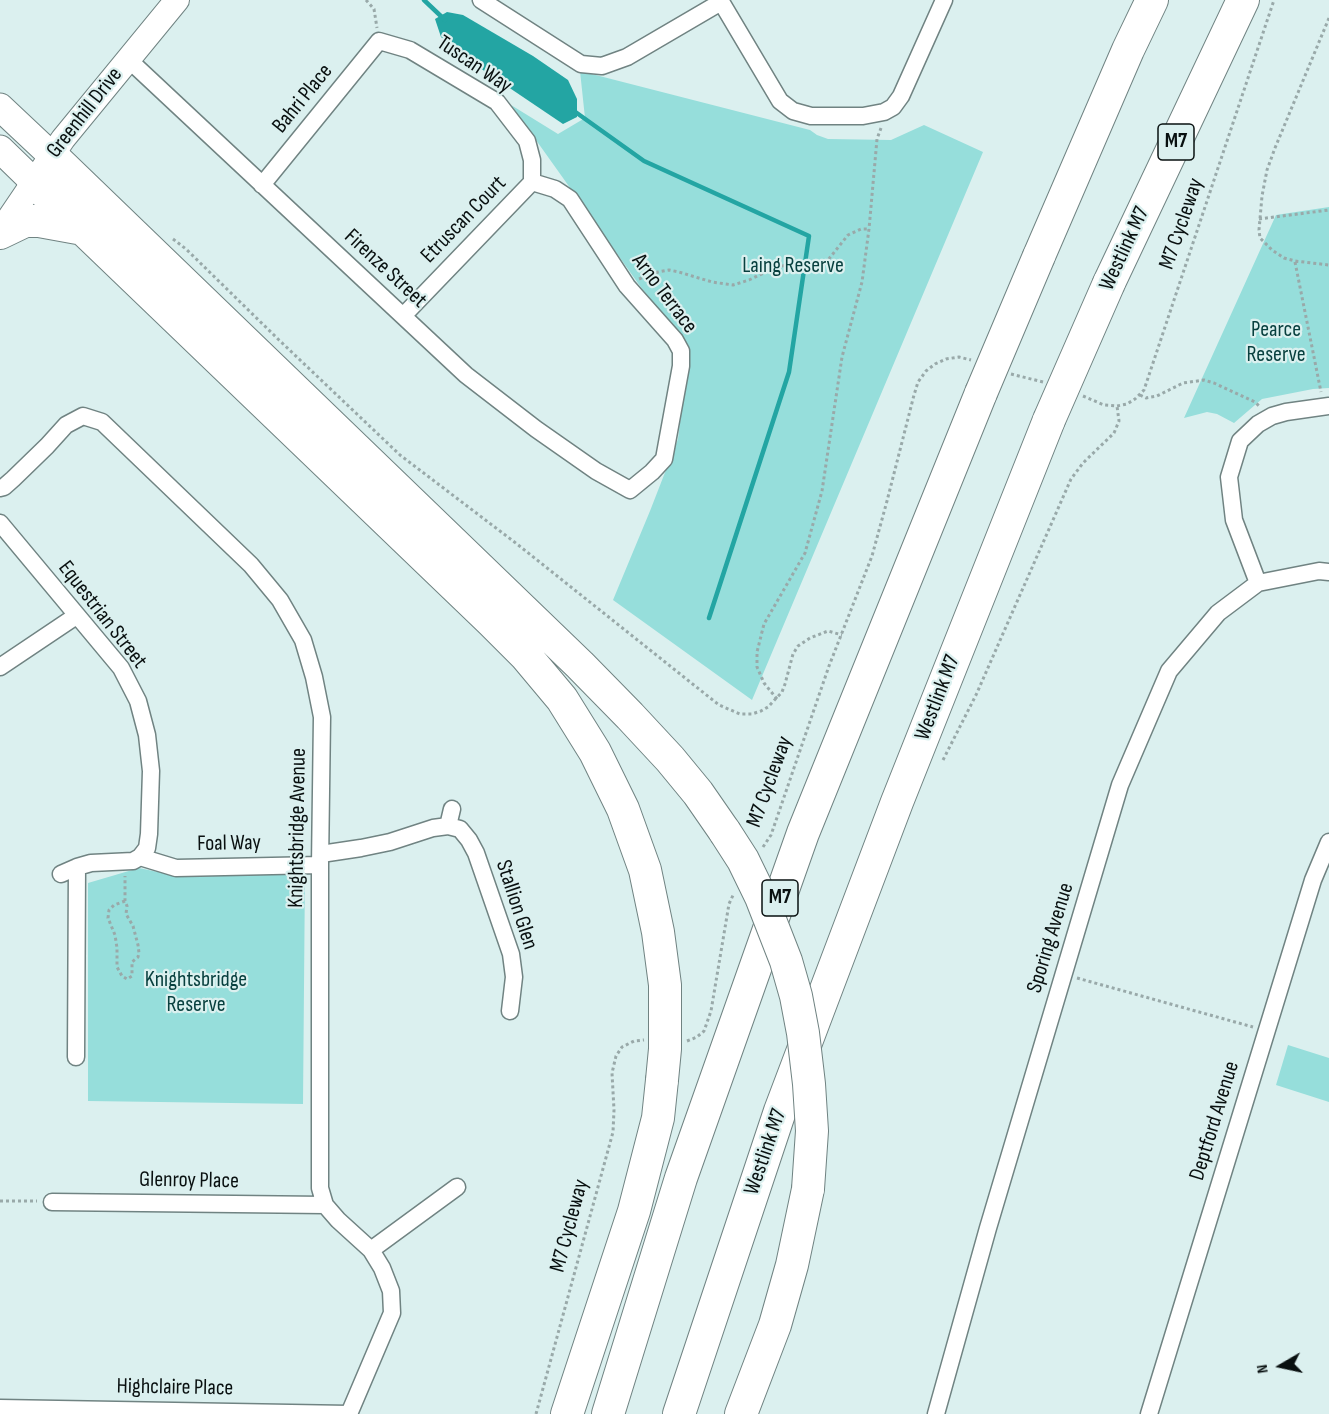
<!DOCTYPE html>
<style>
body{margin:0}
#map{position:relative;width:1329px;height:1414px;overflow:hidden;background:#dbf0ef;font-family:"Sofia Sans Condensed",sans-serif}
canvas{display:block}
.north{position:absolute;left:1251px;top:1336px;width:60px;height:60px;-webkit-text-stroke:4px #dbf0ef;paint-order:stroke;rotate:261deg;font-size:16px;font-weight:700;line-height:24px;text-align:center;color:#091010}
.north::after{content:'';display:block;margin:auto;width:21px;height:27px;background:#091010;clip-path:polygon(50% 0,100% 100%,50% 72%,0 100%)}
</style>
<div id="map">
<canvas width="1329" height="1414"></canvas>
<div class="north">N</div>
</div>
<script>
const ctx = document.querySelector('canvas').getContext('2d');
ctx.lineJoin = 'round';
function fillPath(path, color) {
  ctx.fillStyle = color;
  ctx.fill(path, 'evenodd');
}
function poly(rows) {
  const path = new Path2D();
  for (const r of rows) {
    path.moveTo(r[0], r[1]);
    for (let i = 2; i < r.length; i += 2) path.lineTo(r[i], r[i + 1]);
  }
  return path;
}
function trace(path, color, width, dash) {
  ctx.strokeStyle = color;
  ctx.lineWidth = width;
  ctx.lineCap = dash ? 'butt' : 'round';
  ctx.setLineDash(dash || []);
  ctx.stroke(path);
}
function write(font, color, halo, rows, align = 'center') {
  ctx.font = font + ' "Sofia Sans Condensed",sans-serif';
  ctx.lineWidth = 4.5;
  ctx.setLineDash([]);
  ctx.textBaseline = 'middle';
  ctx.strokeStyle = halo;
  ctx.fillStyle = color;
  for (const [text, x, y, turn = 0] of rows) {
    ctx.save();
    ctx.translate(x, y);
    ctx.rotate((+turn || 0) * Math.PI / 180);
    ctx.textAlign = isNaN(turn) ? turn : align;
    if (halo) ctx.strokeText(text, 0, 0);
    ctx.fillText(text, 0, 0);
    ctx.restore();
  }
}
fillPath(poly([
 [580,71,810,130,817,135,828,139,891,140,924,125,983,152,752,700,613,600,650,511,678,439,689,346,640,286,511,105,558,134,585,118],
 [1329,207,1329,388,1313,389,1262,399,1234,423,1217,414,1207,412,1184,418,1276,215],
 [139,868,172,875,305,870,303,1104,88,1101,88,883],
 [1288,1045,1329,1058,1329,1102,1276,1085]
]), '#96dedb');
fillPath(poly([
 [447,12,463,15,533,56,568,80,577,99,577,117,563,124,480,68,441,37,435,19]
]), '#23a5a3');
trace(poly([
 [424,0,445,20],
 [574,111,644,161,809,236,789,372,709,618]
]), '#23a5a3', 4.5);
const street = poly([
 [481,0,581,64,602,66,627,57,721,2],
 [720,0,780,101,793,111,811,116,863,116,884,112,893,107,901,96,944,0],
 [128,59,466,375,536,429,596,471,630,490,652,472,664,459,681,366,681,351,675,340,627,286,570,199,555,189,532,182],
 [262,185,379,41,410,50,497,102,527,141,532,160,532,182],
 [403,316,532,182],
 [0,488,4,487,13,479,47,446,66,425,83,416,102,422,251,565,280,600,303,640,314,677,322,717,320,865,320,1188,325,1205,338,1220,371,1250,382,1268,391,1291,392,1313,349,1414],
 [0,523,121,668,138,701,147,735,151,771,149,834,147,848,140,857,133,861,91,863,77,867,61,874],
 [1258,583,1234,520,1229,477,1240,441,1258,424,1272,416,1286,412,1329,406],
 [0,667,76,616],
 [448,826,452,809],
 [321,854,361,848,390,842,433,828,448,826,460,829,469,840,476,853,511,954,514,977,510,1011],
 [140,857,176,868,320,865],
 [76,1057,77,867],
 [52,1202,325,1205],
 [371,1250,457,1187],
 [0,1408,349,1414],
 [936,1414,988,1228,1120,785,1169,671,1218,613,1258,583,1319,571,1329,572],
 [1149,1414,1313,880,1329,842]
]);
const secondary = poly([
 [0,232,63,139,177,0]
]);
const primary = poly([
 [0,107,51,155],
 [0,149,33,181]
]);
const highway = poly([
 [51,155,580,665,630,716,670,759,698,793,725,832],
 [33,181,491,621,526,656,562,699,595,752,623,809,645,870,658,932,665,985,665,1010],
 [0,233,25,221,39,221,83,229],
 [1039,256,1128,50,1152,0],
 [1109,283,1243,0],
 [567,1414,634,1211,658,1118,662,1080],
 [608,1414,681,1178,803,833,981,393],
 [679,1414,780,1111,897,802,1049,420],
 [741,1414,775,1325,792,1265,808,1189]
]);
trace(street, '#708382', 19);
trace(secondary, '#708382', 26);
trace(primary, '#708382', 29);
trace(highway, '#708382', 34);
trace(poly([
 [366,0,374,9,377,28],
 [1329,18,1275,148,1267,170,1262,196,1259,230,1260,238,1272,250,1284,258,1295,261,1329,265],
 [1259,219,1329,210],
 [173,239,186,249,279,340,400,455,517,544,719,705,740,714,752,714,761,711,768,707,782,692,785,684,793,654,798,646,810,638,828,631,842,635],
 [1295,262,1321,392],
 [639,279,658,272,669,270,679,272,712,282,733,285,749,280,776,267,793,264,815,264,828,260,848,235,861,229,869,229],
 [1011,374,1043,382],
 [1140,395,1146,398,1157,396,1183,383,1204,380,1214,383,1255,402,1259,406],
 [1083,396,1104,405,1117,406,1127,404,1135,399,1144,390,1274,0],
 [777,699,764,683,757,667,757,652,764,624,805,553,822,491,842,357,862,282,869,229,877,139,881,128],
 [943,760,976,695,1071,479,1083,463,1114,433,1119,421,1117,406],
 [763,847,771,835,829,666,872,556,887,501,914,395,918,382,926,371,935,364,946,359,959,357,971,360],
 [125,901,114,905,109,910,108,918,115,935,117,948,117,967,122,976,127,979,132,976,132,962,138,957,139,953,138,945,133,926,126,914,127,906,125,901,125,876],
 [1077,978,1253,1027],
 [687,1041,697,1037,704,1031,711,1011,729,904,734,893],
 [0,1201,37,1201],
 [536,1414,613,1132,614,1110,612,1073,616,1056,622,1047,634,1041,644,1040]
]), '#99a9a9', 3, [3, 3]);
trace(street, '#fff', 16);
trace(secondary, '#fff', 24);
trace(primary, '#fff', 27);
trace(highway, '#fff', 32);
const highwayBridge = poly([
 [981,393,1039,256],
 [1049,420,1109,283],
 [725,832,743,860,761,897,786,961,796,996,803,1033,809,1084,812,1131,808,1189],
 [662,1080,665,1049,665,1010]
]);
trace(highwayBridge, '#708382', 34, []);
trace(highwayBridge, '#fff', 32);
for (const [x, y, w] of [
 [1176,142,36],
 [780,898,36]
]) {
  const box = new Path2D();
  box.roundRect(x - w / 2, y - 18, w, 36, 4.5);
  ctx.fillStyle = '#dbf0ef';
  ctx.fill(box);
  trace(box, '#091010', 1.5);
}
write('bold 21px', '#091010', null, [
 ["M7",1176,142],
 ["M7",780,898]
]);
write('22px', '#091010', '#dbf0ef', [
 ["Tuscan Way",474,65,34],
 ["Bahri Place",303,99,-51],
 ["Greenhill Drive",85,113,-52],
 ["Etruscan Court",464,220,-46],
 ["M7 Cycleway",1182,224,-71],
 ["Westlink M7",1125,249,-65],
 ["Firenze Street",385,269,43],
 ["Arno Terrace",664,294,53],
 ["Equestrian Street",102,615,52],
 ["Westlink M7",938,698,-69],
 ["M7 Cycleway",770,782,-70],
 ["Knightsbridge Avenue",298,828,-89],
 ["Foal Way",229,844,-1],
 ["Stallion Glen",516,905,72],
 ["Sporing Avenue",1051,938,-73],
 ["Deptford Avenue",1215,1121,-73],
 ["Westlink M7",766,1152,-71],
 ["Glenroy Place",189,1181,1],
 ["M7 Cycleway",570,1226,-75],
 ["Highclaire Place",175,1388,1]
]);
write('22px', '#08403f', '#dbf0ef', [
 ["Laing Reserve",793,266],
 ["Pearce",1276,330],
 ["Reserve",1276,355],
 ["Knightsbridge",196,980],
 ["Reserve",196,1005]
]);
</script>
